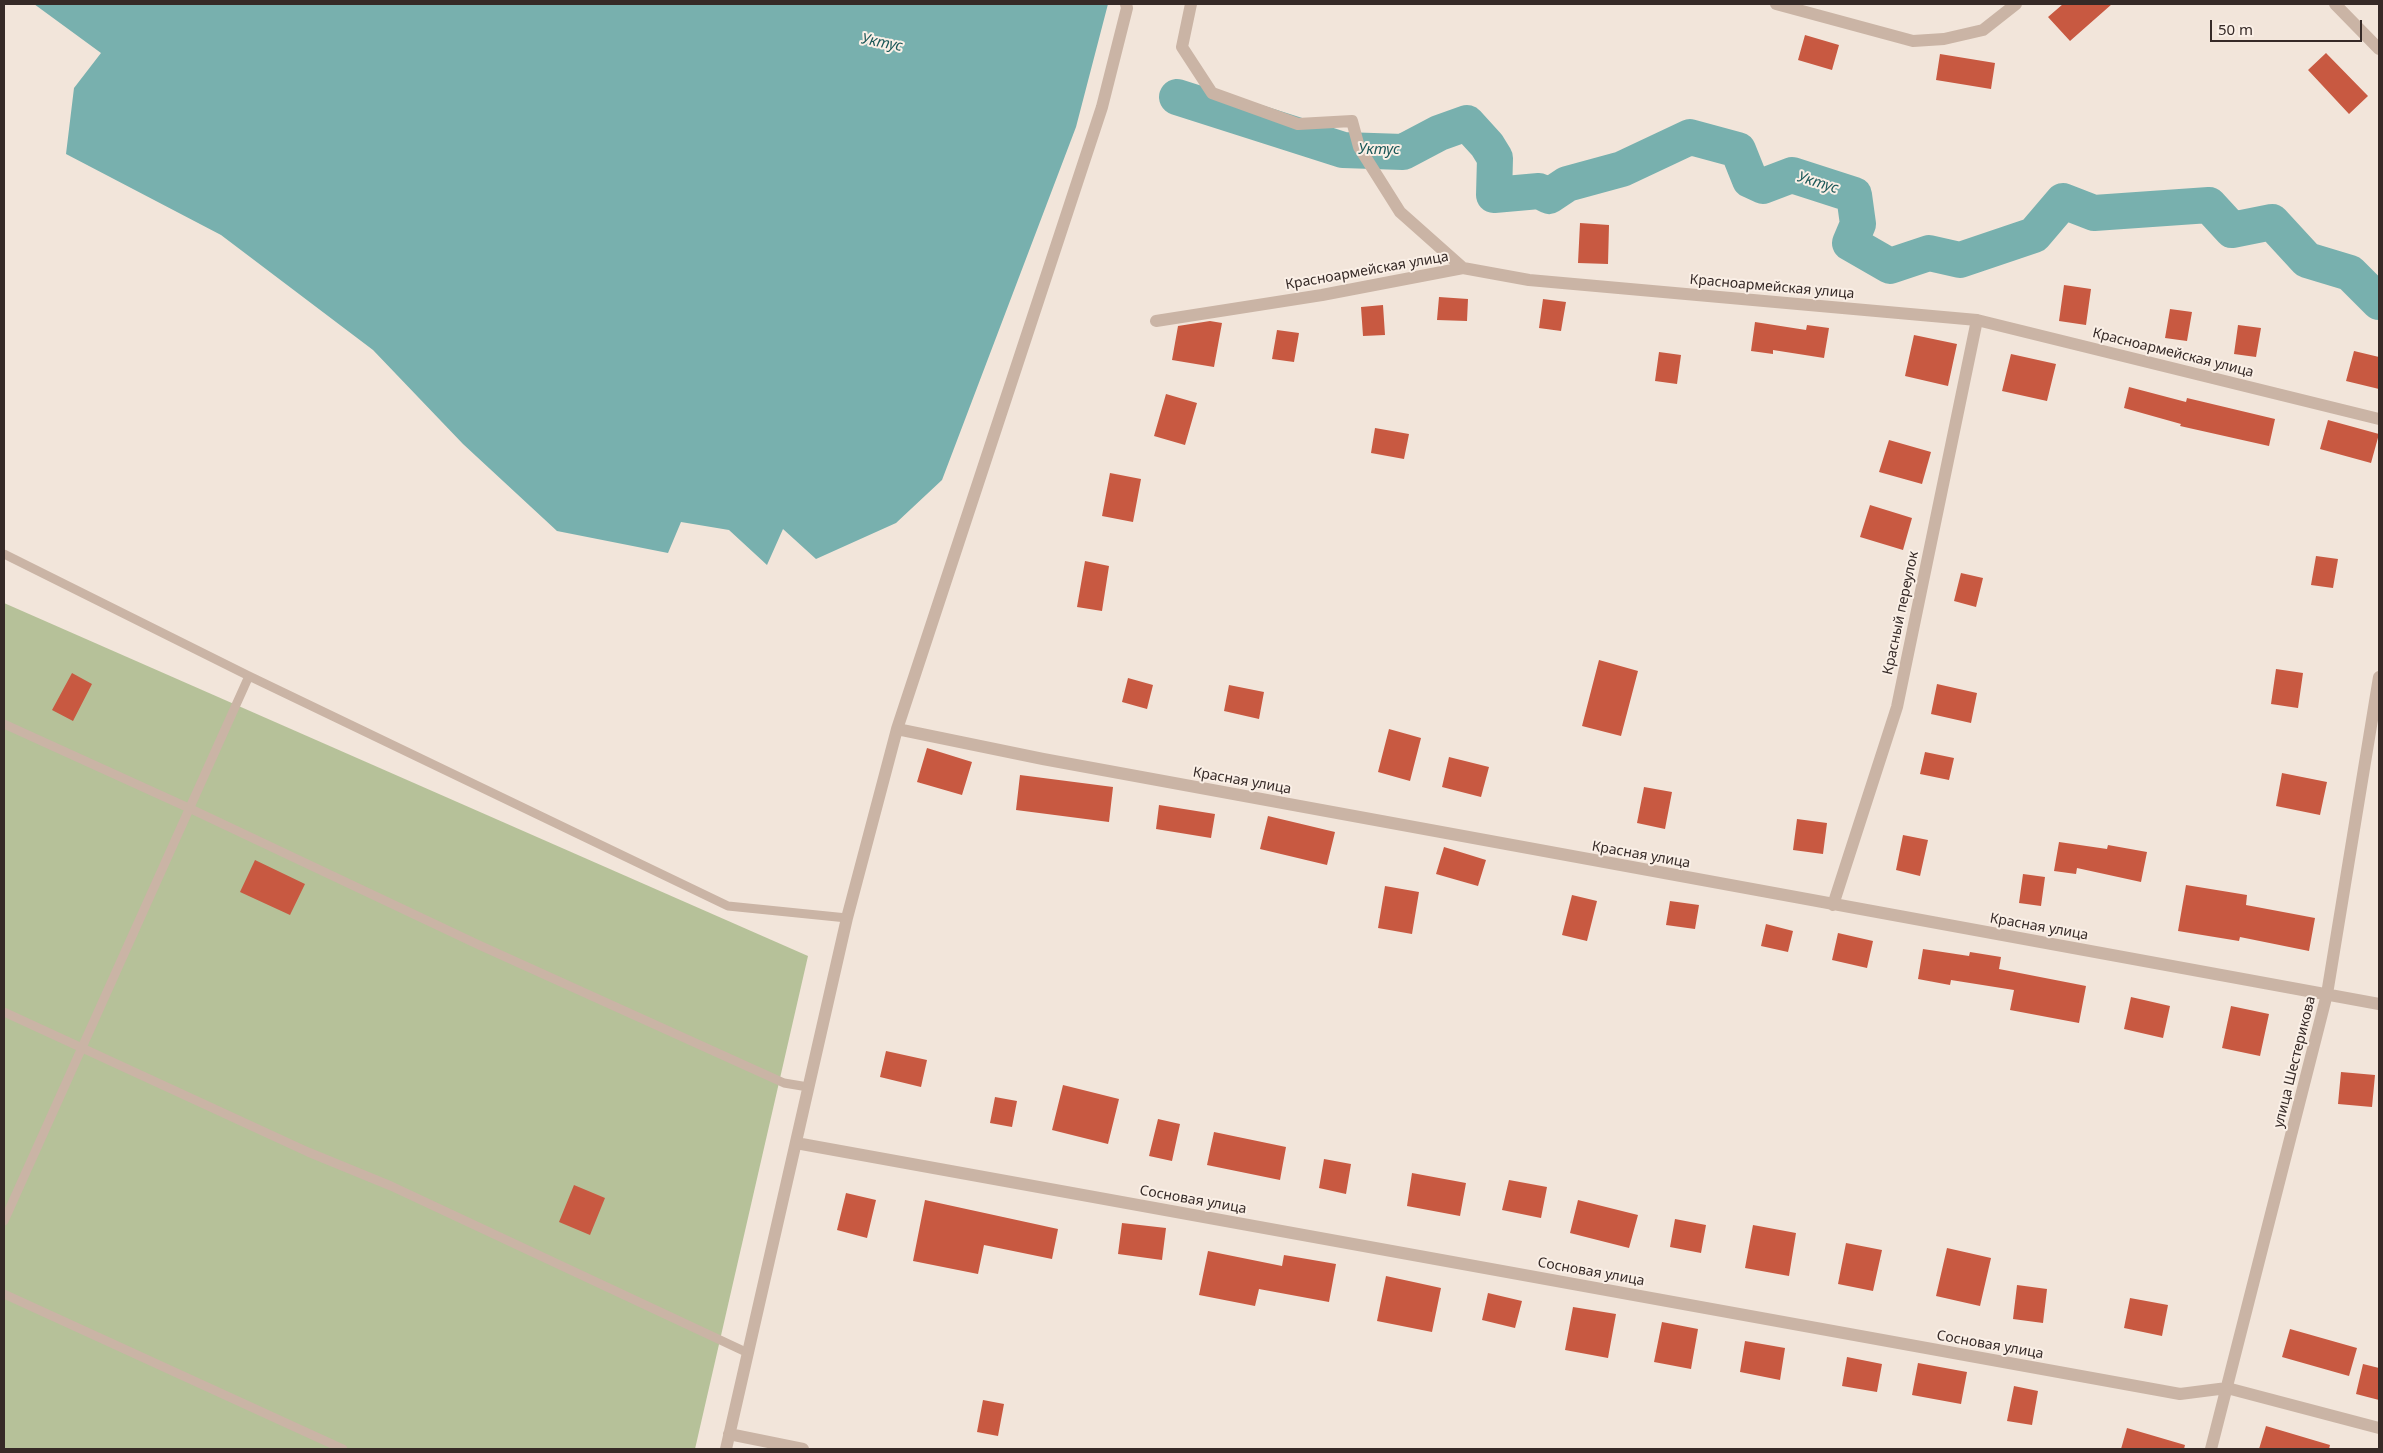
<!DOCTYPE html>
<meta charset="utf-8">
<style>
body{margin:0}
#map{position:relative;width:2383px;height:1453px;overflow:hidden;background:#f2e5da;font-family:"Noto Sans",sans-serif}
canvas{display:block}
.frame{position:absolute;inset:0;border:5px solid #362a27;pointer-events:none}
.scale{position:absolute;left:2210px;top:20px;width:152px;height:22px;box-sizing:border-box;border:2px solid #362a27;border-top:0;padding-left:6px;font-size:15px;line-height:18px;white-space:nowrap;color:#362a27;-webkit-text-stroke:4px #faefe6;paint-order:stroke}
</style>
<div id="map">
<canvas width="2383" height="1453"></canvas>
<div class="frame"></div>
<div class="scale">50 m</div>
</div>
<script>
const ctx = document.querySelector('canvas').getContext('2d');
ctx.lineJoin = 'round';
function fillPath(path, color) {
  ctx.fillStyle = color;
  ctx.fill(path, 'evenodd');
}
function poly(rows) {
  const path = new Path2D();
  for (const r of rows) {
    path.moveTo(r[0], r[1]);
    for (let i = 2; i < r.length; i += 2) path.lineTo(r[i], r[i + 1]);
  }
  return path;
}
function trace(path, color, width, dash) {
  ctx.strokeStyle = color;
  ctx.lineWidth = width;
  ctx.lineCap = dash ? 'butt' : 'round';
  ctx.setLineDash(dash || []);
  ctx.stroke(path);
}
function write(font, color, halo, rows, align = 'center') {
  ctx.font = font + ' "Noto Sans",sans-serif';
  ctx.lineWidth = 4;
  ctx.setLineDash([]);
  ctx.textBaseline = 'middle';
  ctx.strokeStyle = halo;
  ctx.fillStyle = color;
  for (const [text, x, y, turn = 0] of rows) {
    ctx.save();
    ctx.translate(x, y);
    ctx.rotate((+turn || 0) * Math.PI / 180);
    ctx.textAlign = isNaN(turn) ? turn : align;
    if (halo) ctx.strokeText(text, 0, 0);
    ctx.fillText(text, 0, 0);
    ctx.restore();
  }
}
fillPath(poly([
 [4,603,808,956,695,1449,4,1449]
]), '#b6c199');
fillPath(poly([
 [34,4,1108,4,1076,127,942,480,896,523,816,559,783,529,767,565,729,530,681,522,668,553,557,531,463,444,373,350,221,235,66,154,74,88,101,53]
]), '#78b0ae');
trace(poly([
 [1177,97,1343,150,1403,152,1439,133,1467,123,1487,145,1495,158,1494,195,1539,191,1549,196,1567,184,1622,169,1690,137,1738,150,1750,180,1763,186,1792,175,1854,195,1858,224,1850,243,1890,266,1929,253,1960,260,2034,235,2063,201,2094,213,2209,205,2232,230,2272,222,2307,260,2350,273,2379,302]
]), '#78b0ae', 36);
fillPath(poly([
 [2063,4,2112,4,2070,41,2048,17],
 [1805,35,1839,45,1832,70,1798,60],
 [2326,53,2368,96,2349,114,2308,70],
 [1940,54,1995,63,1991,89,1936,80],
 [1580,223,1609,225,1608,264,1578,263],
 [2064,285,2091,289,2086,325,2059,321],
 [1439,297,1468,299,1467,321,1437,320],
 [1543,299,1566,302,1561,331,1539,328],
 [1383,305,1385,335,1363,336,1361,307],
 [2170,309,2192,312,2187,341,2165,338],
 [1210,321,1222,323,1214,367,1172,360,1178,326],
 [1755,322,1806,330,1807,325,1829,328,1824,358,1773,350,1773,354,1751,351],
 [2238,325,2261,328,2256,357,2234,354],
 [1277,330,1299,333,1294,362,1272,359],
 [1914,335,1957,344,1948,386,1905,376],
 [2354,351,2379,357,2379,389,2346,381],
 [1659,352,1681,355,1677,384,1655,381],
 [2011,354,2056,364,2047,401,2002,391],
 [2129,387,2186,402,2187,398,2275,419,2269,446,2180,426,2181,424,2124,408],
 [1166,394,1197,403,1185,445,1154,436],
 [2328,420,2379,434,2371,463,2320,449],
 [1375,428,1409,434,1404,459,1371,453],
 [1889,440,1931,452,1922,484,1879,472],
 [1110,473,1141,479,1133,522,1102,516],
 [1870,505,1912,518,1903,550,1860,537],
 [2316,556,2338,559,2333,588,2311,585],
 [1085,561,1109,566,1102,611,1077,607],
 [1961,573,1983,578,1976,607,1954,601],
 [1599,660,1638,671,1621,736,1582,726],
 [2276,669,2303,673,2298,708,2271,704],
 [72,673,92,684,73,721,52,710],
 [1128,678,1153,685,1147,709,1122,702],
 [1937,684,1977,693,1971,723,1931,714],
 [1229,685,1264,692,1259,719,1224,711],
 [1389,729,1421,738,1410,781,1378,772],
 [927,748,972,762,962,795,917,782],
 [1925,752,1954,758,1949,780,1920,774],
 [1449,757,1489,767,1481,797,1442,787],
 [2282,773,2327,782,2320,815,2276,806],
 [1020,775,1113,787,1109,822,1016,810],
 [1644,787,1672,792,1665,829,1637,823],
 [1159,805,1215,814,1211,838,1156,829],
 [1268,816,1335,832,1327,865,1260,849],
 [1797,819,1827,823,1823,854,1793,850],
 [1903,835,1928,840,1920,876,1896,870],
 [2059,842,2107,849,2108,845,2147,852,2141,882,2077,868,2076,874,2054,871],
 [1444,847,1486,860,1478,886,1436,874],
 [255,860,305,884,290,915,240,892],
 [2023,874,2045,877,2041,906,2019,903],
 [2186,885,2247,895,2246,905,2315,918,2309,951,2240,937,2239,941,2178,931],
 [1385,886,1419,892,1412,934,1378,928],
 [1572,895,1597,901,1587,941,1562,935],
 [1670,901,1699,905,1695,929,1666,925],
 [1766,924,1793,931,1788,952,1761,946],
 [1838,933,1873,941,1867,968,1832,960],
 [1923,949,1969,956,1970,952,2001,957,1999,969,2086,986,2079,1023,2010,1010,2014,990,1951,980,1950,985,1918,979],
 [2131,997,2170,1006,2163,1038,2124,1029],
 [2231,1006,2269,1014,2260,1056,2222,1048],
 [886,1051,927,1060,921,1087,880,1077],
 [2341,1072,2375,1075,2372,1107,2338,1104],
 [1063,1085,1119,1099,1108,1144,1052,1130],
 [995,1097,1017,1101,1012,1127,990,1123],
 [1158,1119,1180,1124,1172,1161,1149,1156],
 [1214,1132,1286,1147,1280,1180,1207,1165],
 [1324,1159,1351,1164,1346,1194,1319,1188],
 [1412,1173,1466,1183,1460,1216,1407,1206],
 [1509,1180,1547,1187,1541,1218,1502,1210],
 [574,1185,605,1198,590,1235,559,1222],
 [846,1193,876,1200,867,1238,837,1230],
 [925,1200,1058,1229,1052,1259,984,1245,978,1274,913,1261],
 [1578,1200,1638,1215,1629,1248,1570,1233],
 [1675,1219,1706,1225,1701,1253,1670,1247],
 [1122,1223,1166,1228,1162,1260,1118,1254],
 [1753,1225,1796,1233,1789,1276,1745,1268],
 [1846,1243,1882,1250,1873,1291,1838,1284],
 [1947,1248,1991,1258,1980,1306,1936,1296],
 [1208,1251,1282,1266,1284,1255,1336,1264,1329,1302,1259,1289,1255,1306,1199,1295],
 [1386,1276,1441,1288,1432,1332,1377,1321],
 [2017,1285,2047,1289,2043,1323,2013,1319],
 [1488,1293,1522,1301,1515,1328,1482,1320],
 [2130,1298,2168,1305,2162,1336,2124,1328],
 [1573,1307,1616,1314,1608,1358,1565,1350],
 [1662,1322,1698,1329,1691,1369,1654,1362],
 [2290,1329,2357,1348,2349,1376,2282,1357],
 [1745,1341,1785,1348,1780,1380,1740,1372],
 [1847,1357,1882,1364,1877,1392,1842,1386],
 [1918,1363,1967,1372,1961,1404,1912,1395],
 [2363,1364,2379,1368,2379,1400,2356,1394],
 [2014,1386,2038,1391,2032,1425,2007,1421],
 [983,1400,1004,1404,998,1436,977,1432],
 [2266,1426,2330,1445,2329,1449,2259,1449],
 [2127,1428,2185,1445,2184,1449,2121,1449]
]), '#c85941');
trace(poly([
 [4,554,249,676,728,906,847,918],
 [4,724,191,809,479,945,784,1083,808,1087],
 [4,1012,308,1152,391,1186,748,1353],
 [4,1221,249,676],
 [4,1294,343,1449]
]), '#cab4a5', 9);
trace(poly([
 [1191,4,1182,47,1212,93,1298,124,1352,121,1359,147,1400,212,1463,268],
 [1776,4,1913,41,1944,39,1983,30,2016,4],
 [2335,4,2379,49],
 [1156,321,1322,295,1463,268,1529,280,1977,320,2379,419],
 [897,729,1043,759,2379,1004],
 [1833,905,1897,707,1977,320],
 [796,1143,2180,1394,2227,1388,2379,1428],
 [729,1434,803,1449],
 [726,1449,847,918,897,729,1102,107,1127,8,1126,4],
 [2211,1449,2327,994,2379,677]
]), '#cab4a5', 12);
write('14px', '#362a27', '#faefe6', [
 ["Красноармейская улица",1367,271,-10],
 ["Красноармейская улица",1772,287,5],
 ["Красноармейская улица",2173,353,14],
 ["Красный переулок",1901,613,-78],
 ["Красная улица",1242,781,10],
 ["Красная улица",1641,855,10],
 ["Красная улица",2039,927,10],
 ["улица Шестерикова",2295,1062,-76],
 ["Сосновая улица",1193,1200,10],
 ["Сосновая улица",1591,1272,10],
 ["Сосновая улица",1990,1345,10]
]);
write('italic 15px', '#1b5858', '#faefe6', [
 ["Уктус",882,43,11],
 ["Уктус",1379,150],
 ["Уктус",1818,183,17]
]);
</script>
